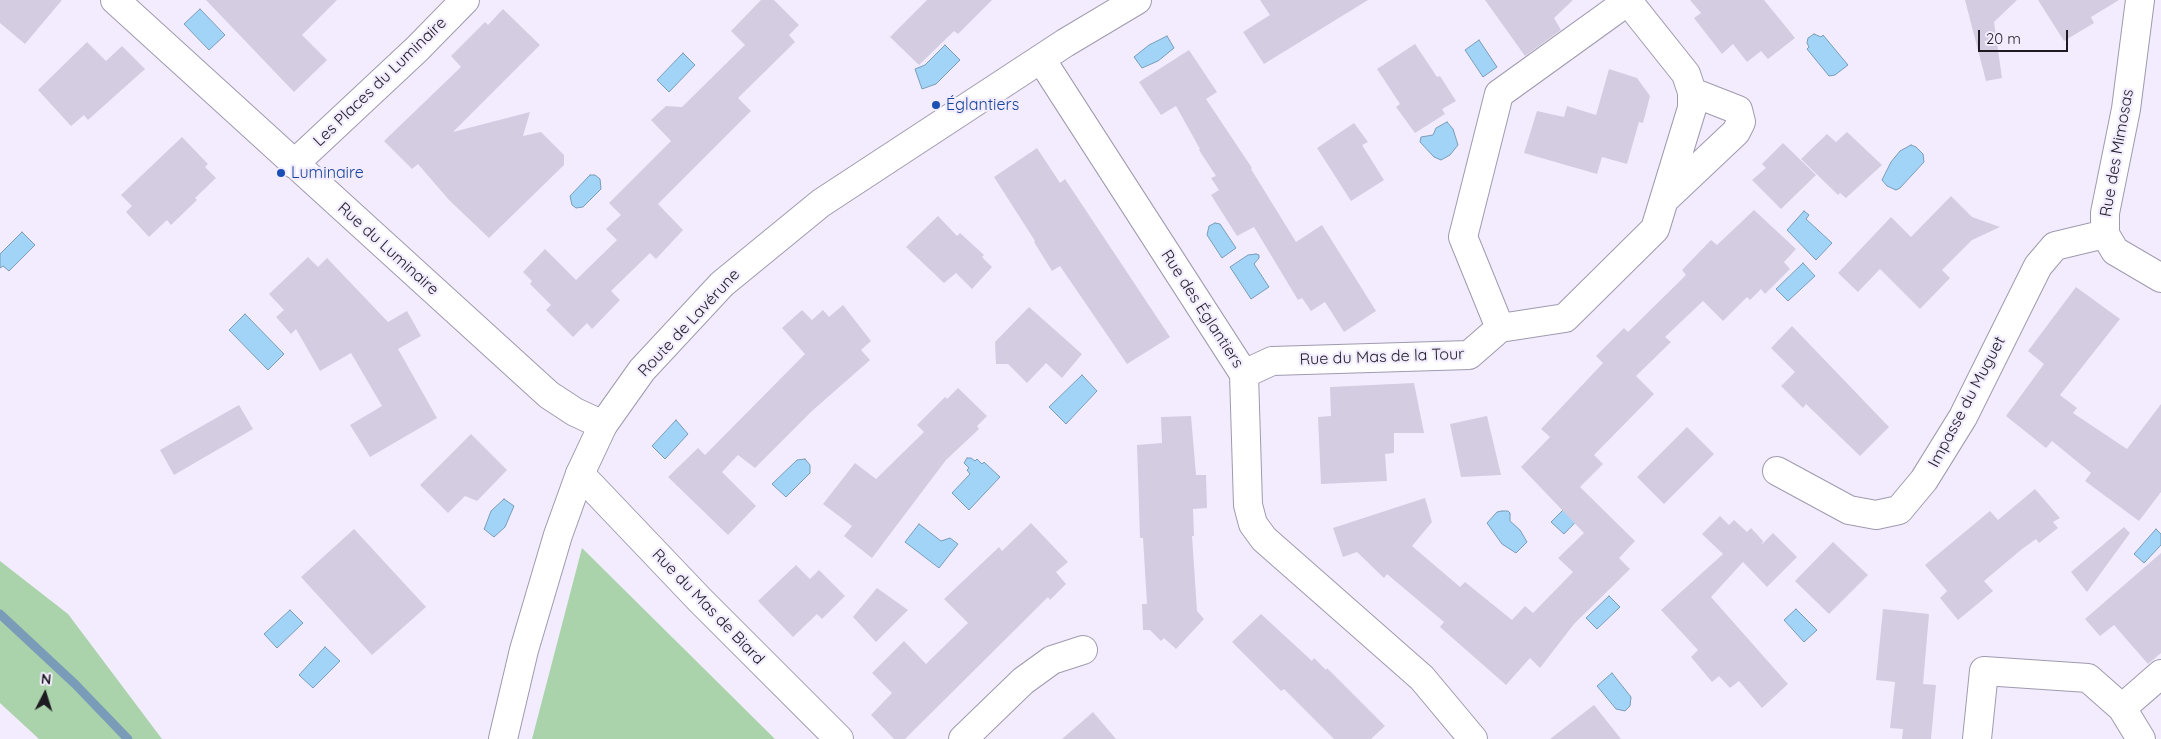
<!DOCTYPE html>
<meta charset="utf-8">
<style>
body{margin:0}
#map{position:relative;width:2161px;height:739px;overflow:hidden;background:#f2ecfe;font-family:Quicksand,sans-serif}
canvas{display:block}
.north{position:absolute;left:20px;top:669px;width:50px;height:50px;-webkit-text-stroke:4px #f2ecfe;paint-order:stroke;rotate:5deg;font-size:14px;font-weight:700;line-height:20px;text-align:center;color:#1d1a22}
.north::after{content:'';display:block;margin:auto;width:18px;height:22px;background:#1d1a22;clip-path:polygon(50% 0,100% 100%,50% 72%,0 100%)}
.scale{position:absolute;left:1978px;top:30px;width:90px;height:22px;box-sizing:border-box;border:2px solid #1d1a22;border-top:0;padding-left:6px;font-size:15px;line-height:18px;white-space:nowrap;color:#1d1a22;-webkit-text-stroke:4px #f2ecfe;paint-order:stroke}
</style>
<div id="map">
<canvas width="2161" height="739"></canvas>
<div class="north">N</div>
<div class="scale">20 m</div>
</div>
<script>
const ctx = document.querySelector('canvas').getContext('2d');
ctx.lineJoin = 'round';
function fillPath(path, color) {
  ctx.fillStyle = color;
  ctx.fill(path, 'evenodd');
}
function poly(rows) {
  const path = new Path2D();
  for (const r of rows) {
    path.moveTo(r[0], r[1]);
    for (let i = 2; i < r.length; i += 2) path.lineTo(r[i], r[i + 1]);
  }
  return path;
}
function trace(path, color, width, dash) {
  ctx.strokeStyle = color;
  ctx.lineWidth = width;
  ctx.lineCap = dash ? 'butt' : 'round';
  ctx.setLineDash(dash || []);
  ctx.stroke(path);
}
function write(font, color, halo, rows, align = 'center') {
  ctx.font = font + ' Quicksand,sans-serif';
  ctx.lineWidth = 4.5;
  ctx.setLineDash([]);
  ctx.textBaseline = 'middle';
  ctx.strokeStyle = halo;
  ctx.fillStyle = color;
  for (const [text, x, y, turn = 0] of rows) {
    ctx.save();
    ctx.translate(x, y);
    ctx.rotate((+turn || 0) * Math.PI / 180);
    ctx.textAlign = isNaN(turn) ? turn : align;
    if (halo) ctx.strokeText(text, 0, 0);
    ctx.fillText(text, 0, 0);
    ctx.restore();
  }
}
fillPath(poly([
 [582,548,775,739,532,739],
 [0,561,68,614,162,739,39,739,0,703]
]), '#aad3ab');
const water = poly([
 [200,9,225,35,209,50,184,24,200,9],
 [1814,34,1821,37,1823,35,1848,65,1835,75,1829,76,1807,49,1809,47,1807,43,1808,38,1814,34],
 [1167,36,1174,48,1158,61,1142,68,1134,57,1149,45,1167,36],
 [1479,40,1497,67,1483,77,1465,50,1479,40],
 [945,45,960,60,936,84,922,89,915,69,925,65,945,45],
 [683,53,695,65,669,92,657,80,683,53],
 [1447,122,1453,129,1458,145,1450,155,1441,160,1434,157,1420,142,1421,137,1433,135,1436,128,1447,122],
 [1911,145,1916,147,1923,154,1924,162,1900,188,1896,190,1887,186,1882,180,1891,162,1900,151,1911,145],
 [590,175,595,175,600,179,601,189,583,207,576,208,572,205,570,196,590,175],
 [1804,211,1809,215,1806,219,1832,243,1816,260,1787,230,1804,211],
 [1215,223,1220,224,1236,248,1222,258,1207,235,1209,226,1215,223],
 [22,232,35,245,9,271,3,266,0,268,0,254,22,232],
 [1256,254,1259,255,1259,258,1254,264,1269,287,1251,299,1230,267,1248,255,1256,254],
 [1803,263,1815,276,1788,301,1776,289,1803,263],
 [245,314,284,354,268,370,229,330,245,314],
 [1082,375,1097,391,1066,424,1049,407,1082,375],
 [676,420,688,434,665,459,652,446,676,420],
 [967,458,971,458,975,461,977,459,982,464,984,462,1000,477,969,510,952,493,970,474,967,470,969,468,964,463,967,458],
 [805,459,810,465,810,473,786,497,772,484,797,460,805,459],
 [1577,496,1589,508,1564,534,1551,522,1577,496],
 [504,499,514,506,505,527,494,537,484,529,485,527,491,511,504,499],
 [1502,511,1508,511,1510,513,1510,521,1520,530,1527,542,1516,553,1502,544,1487,523,1497,512,1502,511],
 [919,524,941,541,950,538,958,544,939,568,905,542,919,524],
 [2156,529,2161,534,2161,545,2144,563,2134,554,2156,529],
 [1609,596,1620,607,1597,629,1586,618,1609,596],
 [1796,609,1817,630,1804,642,1784,620,1796,609],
 [290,610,303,623,277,648,264,634,290,610],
 [325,647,340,661,313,688,299,675,325,647],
 [1612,673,1631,697,1630,706,1625,711,1616,709,1597,686,1612,673]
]);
fillPath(water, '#a2d4f8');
trace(water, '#7a9cb8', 1);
trace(poly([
 [0,614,75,684,128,739]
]), '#7a9cb8', 9);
fillPath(poly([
 [0,0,62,0,25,44,0,23],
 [206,0,337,0,302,35,327,60,294,92],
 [761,0,774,0,799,25,789,35,795,42,738,98,751,111,658,204,683,230,656,259,650,253,611,291,620,300,592,329,587,323,573,337,546,310,551,305,530,284,532,281,523,272,545,249,576,280,617,240,606,229,621,215,609,203,671,141,651,120,666,106,682,107,745,45,731,31],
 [927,0,992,0,958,34,954,31,919,65,890,37],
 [1260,0,1368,0,1264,64,1243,32,1270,15],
 [1485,0,1573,0,1554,18,1561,30,1525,56],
 [1690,0,1764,0,1795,38,1768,59,1761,51,1747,62,1733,44,1722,54,1694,18,1701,13],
 [1965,0,2017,0,1994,22,2002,78,1986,81],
 [2038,0,2119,0,2091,17,2094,23,2064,41],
 [503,9,540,45,453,132,530,112,523,136,541,132,564,155,564,165,489,238,449,200,418,164,412,169,384,141,461,67,451,56,485,22,488,25],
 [87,42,106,61,122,46,145,69,88,120,84,115,71,126,38,90],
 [1415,44,1437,77,1440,76,1456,101,1442,109,1445,114,1415,133,1396,107,1400,104,1377,69],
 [1189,50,1217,92,1206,99,1252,168,1251,169,1296,242,1322,225,1376,311,1344,332,1325,302,1311,311,1302,298,1298,300,1254,227,1237,236,1211,195,1219,190,1211,178,1216,176,1199,150,1200,149,1176,106,1161,115,1139,82],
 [1609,69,1637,78,1650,96,1643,123,1639,122,1627,164,1602,157,1597,174,1524,153,1537,111,1564,117,1567,106,1596,115],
 [1354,123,1368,142,1362,145,1384,180,1351,201,1317,148],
 [1847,132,1882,165,1846,198,1840,193,1838,195,1801,159,1827,134,1836,142],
 [182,137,208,164,205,167,216,178,195,198,197,200,171,225,167,220,149,237,126,212,132,206,121,195],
 [1783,143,1816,175,1781,209,1752,180,1766,168,1762,164],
 [1037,148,1060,183,1065,179,1170,337,1127,364,1060,266,1052,271,1034,242,1035,241,994,177],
 [1951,196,1972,217,2000,227,1972,240,1942,270,1950,278,1920,309,1880,269,1858,292,1838,273,1891,217,1911,237],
 [1754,210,1796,249,1784,262,1790,269,1765,294,1761,289,1750,300,1747,297,1723,321,1703,301,1665,337,1671,342,1636,376,1654,394,1594,455,1603,464,1580,487,1635,541,1619,558,1630,569,1574,624,1540,668,1530,658,1506,685,1440,627,1444,622,1387,574,1384,578,1357,552,1343,557,1333,528,1425,498,1432,522,1412,546,1460,587,1465,582,1512,620,1525,606,1533,613,1573,572,1558,558,1584,533,1521,467,1550,437,1541,429,1603,363,1596,356,1624,328,1628,332,1686,275,1682,270,1711,240,1717,245],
 [938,216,957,236,960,233,984,255,982,257,992,267,972,289,956,273,944,283,906,247],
 [308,257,318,267,327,258,388,322,407,311,421,336,398,349,437,418,370,457,350,425,382,406,351,353,320,371,296,329,291,334,276,317,284,310,269,294],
 [2076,287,2120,319,2060,395,2077,408,2073,413,2127,449,2161,404,2161,492,2139,521,2085,481,2091,473,2052,441,2046,448,2006,416,2044,364,2028,351],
 [843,305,871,341,861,350,870,360,812,411,755,468,738,455,722,472,756,506,728,535,668,477,698,448,705,455,805,354,782,328,802,310,812,320,823,310,829,317],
 [1029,307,1082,354,1062,378,1046,363,1027,383,1008,364,996,364,995,342],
 [1792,326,1889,427,1860,456,1806,404,1803,408,1781,386,1795,372,1771,348],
 [1414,383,1424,433,1394,433,1394,453,1385,454,1387,481,1321,484,1318,417,1331,416,1330,387],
 [958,388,987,416,977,426,979,429,946,460,872,558,844,536,852,526,823,504,855,463,876,479,924,432,917,425,945,397,947,399],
 [239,405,253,429,174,475,160,450],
 [1191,416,1196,475,1206,475,1207,508,1193,509,1194,536,1192,536,1197,611,1204,619,1176,649,1164,638,1161,641,1150,630,1143,630,1142,604,1147,604,1143,538,1140,538,1137,445,1162,443,1161,417],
 [1487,416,1501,475,1461,477,1450,424],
 [1687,427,1714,454,1664,504,1637,477],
 [471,434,507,470,477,501,465,496,448,513,420,485],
 [2035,489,2060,518,2053,522,2058,528,2039,543,2036,539,2022,549,1984,581,1993,591,1958,620,1940,598,1947,591,1925,565,1990,511,1998,520],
 [1720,516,1729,525,1734,520,1747,532,1751,528,1763,541,1761,545,1773,533,1797,557,1767,587,1743,562,1711,597,1788,684,1762,708,1739,681,1730,688,1719,676,1712,682,1691,657,1698,650,1661,610,1723,554,1702,534],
 [1031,523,1068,562,1056,572,1066,584,1050,600,1048,597,905,739,894,739,871,715,892,693,872,673,904,641,926,664,968,623,944,599,999,547,1002,551],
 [2124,527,2130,533,2087,592,2071,572],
 [354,529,426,607,372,655,301,577],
 [1833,542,1868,575,1829,614,1795,581],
 [2161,553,2161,653,2148,664,2114,625,2100,636,2085,619],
 [796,565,810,579,819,570,845,596,822,619,817,614,793,637,758,601],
 [877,588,908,610,876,642,853,617],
 [1883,609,1929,614,1923,684,1936,685,1931,739,1902,739,1903,729,1890,728,1895,682,1876,680],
 [1261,614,1312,661,1314,658,1326,670,1327,668,1385,726,1371,739,1334,739,1284,689,1281,691,1232,642],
 [1594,705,1621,739,1550,739],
 [1093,712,1116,739,1062,739]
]), '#d4cde2');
const street = poly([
 [115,0,549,395,575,412,603,425],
 [2140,0,2126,109,2105,213,2105,234,2115,251,2161,278],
 [1041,59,1244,374,1248,505,1253,524,1264,539,1422,678,1473,739],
 [294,164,417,49,465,0],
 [1665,199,1736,132,1741,122,1738,110,1692,92],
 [1500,328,1463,237,1499,94,1628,1],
 [1244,374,1272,361,1469,355,1500,328,1565,318,1655,229,1692,108,1692,92,1686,74,1627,0],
 [1777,471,1849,510,1876,515,1899,510,1924,480,1963,417,2038,266,2055,246,2105,234],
 [580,474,700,600,839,739],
 [2122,708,2161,674],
 [963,739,1023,681,1052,660,1083,650],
 [1977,739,1984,671,2088,678,2122,708,2141,739]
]);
const secondary = poly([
 [503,739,524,650,558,535,580,474,603,425,642,370,722,284,821,203,1065,43,1137,0]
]);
trace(street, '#a09aae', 30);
trace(secondary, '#a09aae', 30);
trace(street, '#fff', 28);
trace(secondary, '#fff', 28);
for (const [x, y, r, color] of [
 [936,105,5,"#1a4fb4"],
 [281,173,5,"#1a4fb4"]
]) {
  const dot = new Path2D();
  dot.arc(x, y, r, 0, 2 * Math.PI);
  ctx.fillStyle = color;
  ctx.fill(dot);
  trace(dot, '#f2ecfe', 2);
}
write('16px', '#1d1a22', '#f2ecfe', [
 ["Les Places du Luminaire",380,82,-44],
 ["Rue des Mimosas",2117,153,-80],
 ["Rue du Luminaire",388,249,42],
 ["Rue des Églantiers",1202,309,57],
 ["Route de Lavérune",689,323,-47],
 ["Rue du Mas de la Tour",1382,357,-2],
 ["Impasse du Muguet",1967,402,-62],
 ["Rue du Mas de Biard",708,607,46]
]);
write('16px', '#164399', '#f2ecfe', [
 ["Églantiers",946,105],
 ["Luminaire",291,173]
], 'left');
</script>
